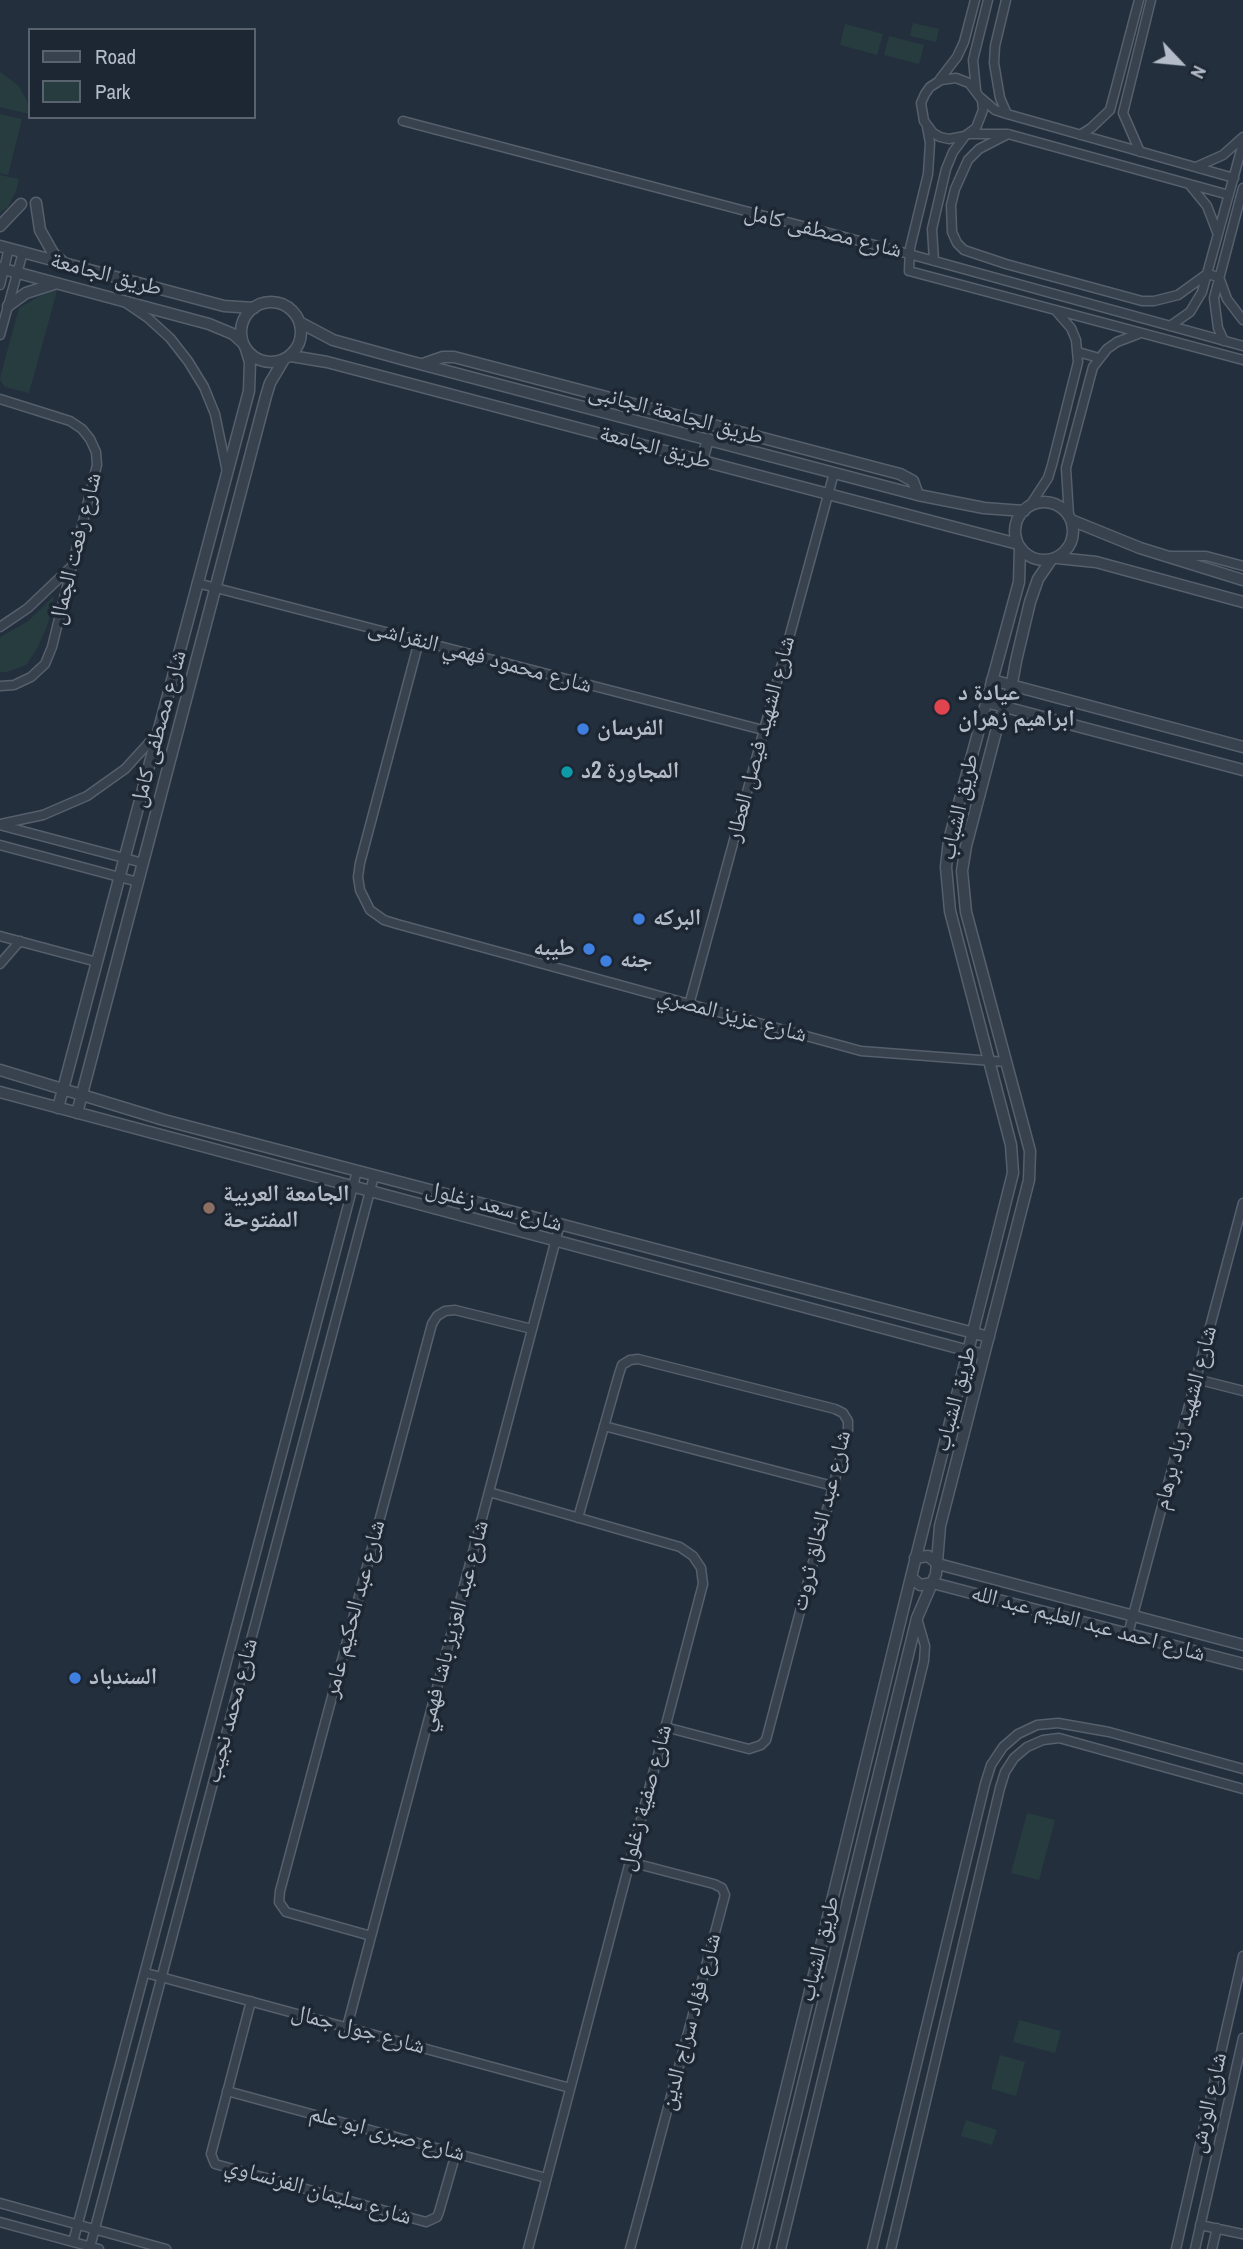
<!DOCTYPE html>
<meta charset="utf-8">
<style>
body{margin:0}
#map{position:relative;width:1243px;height:2249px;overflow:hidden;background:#242f3e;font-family:"Archivo Narrow",sans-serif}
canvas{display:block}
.legend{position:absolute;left:28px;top:28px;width:228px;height:91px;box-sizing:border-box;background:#1d2633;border:2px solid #59626f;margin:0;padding:9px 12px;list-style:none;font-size:21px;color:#b4bcc9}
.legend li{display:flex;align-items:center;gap:14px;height:35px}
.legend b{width:35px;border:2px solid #59626f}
.north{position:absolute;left:1145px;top:28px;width:70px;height:70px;-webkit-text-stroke:5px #1d2633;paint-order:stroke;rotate:116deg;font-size:19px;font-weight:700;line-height:28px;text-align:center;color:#b4bcc9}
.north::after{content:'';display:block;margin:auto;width:24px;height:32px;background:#b4bcc9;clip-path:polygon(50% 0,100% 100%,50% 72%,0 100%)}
</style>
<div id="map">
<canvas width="1243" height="2249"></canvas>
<ul class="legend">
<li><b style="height:9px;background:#38414e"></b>Road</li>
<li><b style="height:19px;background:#263c3f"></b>Park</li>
</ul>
<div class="north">N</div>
</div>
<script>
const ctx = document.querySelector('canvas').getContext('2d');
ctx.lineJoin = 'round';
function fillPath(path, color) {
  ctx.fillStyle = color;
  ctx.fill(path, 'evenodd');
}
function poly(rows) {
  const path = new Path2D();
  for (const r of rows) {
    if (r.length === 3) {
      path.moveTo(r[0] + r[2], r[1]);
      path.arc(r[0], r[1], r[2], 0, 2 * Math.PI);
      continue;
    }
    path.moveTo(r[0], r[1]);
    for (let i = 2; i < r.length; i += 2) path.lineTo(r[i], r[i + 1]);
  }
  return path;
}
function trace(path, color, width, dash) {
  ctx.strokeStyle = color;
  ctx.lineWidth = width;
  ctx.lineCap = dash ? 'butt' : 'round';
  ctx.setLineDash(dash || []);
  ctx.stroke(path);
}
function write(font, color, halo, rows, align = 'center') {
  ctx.font = font + ' "Archivo Narrow","Noto Naskh Arabic",sans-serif';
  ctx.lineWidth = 7;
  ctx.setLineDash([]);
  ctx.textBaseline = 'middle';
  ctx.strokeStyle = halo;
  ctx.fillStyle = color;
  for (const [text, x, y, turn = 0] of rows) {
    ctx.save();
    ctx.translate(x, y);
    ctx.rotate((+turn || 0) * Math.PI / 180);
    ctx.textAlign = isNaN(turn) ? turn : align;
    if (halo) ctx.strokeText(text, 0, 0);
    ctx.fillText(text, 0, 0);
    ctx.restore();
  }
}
fillPath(poly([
 [913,23,939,29,936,42,910,36],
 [845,24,883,34,877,55,840,45],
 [889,36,924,45,919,64,884,55],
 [0,72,18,85,27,101,29,114,0,107],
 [0,114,22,119,8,175,0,173],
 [0,175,19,179,16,191,8,207,0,213],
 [57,291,29,393,5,387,0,380,1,374,19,308,45,293],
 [54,596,48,624,38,647,26,665,7,672,0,672,0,637,27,622],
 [1027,1813,1055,1820,1039,1880,1011,1873],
 [1019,2020,1061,2031,1055,2053,1013,2042],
 [1000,2055,1025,2062,1016,2096,991,2089],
 [966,2120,997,2130,992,2145,961,2136]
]), '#263c3f');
const minor = poly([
 [1006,0,995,46,994,63,1000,98,1007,114],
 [940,79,957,57,964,42,975,0],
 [976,90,973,60,988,0],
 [981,98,995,110,1007,114,1234,178],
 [403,121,909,254,1243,346],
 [927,127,930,143,928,174,910,248,909,271,1243,360],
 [969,134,1008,134,1229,195],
 [1008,134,979,149,968,160,955,189,951,205,952,232,957,243,964,250,1006,264,1142,301,1154,301,1178,295,1207,274,1219,277,1227,299,1243,320],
 [1080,135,1091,128,1110,110,1139,0],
 [1140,152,1123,113,1151,0],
 [1196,167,1223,155,1243,137],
 [1189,184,1207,206,1217,232],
 [934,261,932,229,946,169,953,152,965,136,976,128,983,110,982,100,969,83,956,78,941,80,930,87,925,94,921,103,924,121,933,133,940,137,949,139,965,136],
 [0,285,9,248],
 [126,303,148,318,170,338,188,361,204,387,215,414,227,472],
 [1170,326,1190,312,1202,292,1243,143],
 [0,335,23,252],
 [1224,341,1218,328,1214,298,1243,188],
 [1078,352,1099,358],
 [0,399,70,421,82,429,90,439,96,452,97,465,52,647,45,664,31,677,14,685,0,686],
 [1029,507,1048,478,1052,465,1078,362,1076,340,1071,328,1057,312],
 [1069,516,1066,468,1093,367,1107,349,1117,342,1138,334],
 [1171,556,1206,556,1243,566],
 [197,583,763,730],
 [0,627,28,608,70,568],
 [419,641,360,863,358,877,360,890,370,910,384,920,397,924,861,1051,1006,1062],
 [0,824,43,815,87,796,125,769,157,734],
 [0,825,143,863],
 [0,845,138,882],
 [0,936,97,962],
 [0,964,20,941],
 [689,1005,834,473],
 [1196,1379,1243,1391],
 [604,1426,833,1486],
 [489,1492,680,1547,693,1556,701,1568,703,1584,528,2249],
 [578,1518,619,1374,622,1365,630,1360,638,1359,835,1409,843,1413,848,1421,848,1430,766,1740,761,1745,749,1749,665,1727],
 [1128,1634,1243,1203],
 [630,1862,714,1884,722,1888,725,1895,630,2249],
 [371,1936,286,1912,279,1902,280,1891,432,1324,437,1316,445,1311,455,1310,532,1329],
 [146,1973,570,2088],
 [251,2001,211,2154,215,2164,426,2222,437,2217,439,2212,456,2153],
 [347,2027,560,1224],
 [227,2091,546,2178],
 [0,2203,166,2249],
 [0,2222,99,2249],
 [1200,2225,1243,2234],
 [73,2242,357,1171],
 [90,2247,374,1176],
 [781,2249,924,1661,925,1646,917,1618],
 [872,2249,985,1784,991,1765,1003,1747,1018,1734,1037,1725,1058,1723,1109,1732,1243,1769],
 [891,2249,1000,1788,1005,1772,1014,1758,1027,1747,1043,1740,1059,1738,1243,1789],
 [1176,2249,1243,1956],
 [1195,2249,1243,2038],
 [1212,2249,1217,2228]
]);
const tertiary = poly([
 [36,203,40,230,53,253,63,262],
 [0,226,21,204],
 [0,246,224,306,254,308],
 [0,268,209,324,233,334,243,343],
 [271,332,30],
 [8,306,26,293,54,284],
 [301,323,333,340,405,360,918,495,984,508,1024,511],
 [291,356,327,362,1018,544],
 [423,364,443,357,454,357,900,474,913,481,918,495],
 [702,461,708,439],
 [1044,531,29],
 [1071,520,1140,548,1243,580],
 [1057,558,1096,562,1243,602],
 [992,680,1243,747],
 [986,702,1243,770],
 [0,1070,164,1120,989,1337],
 [0,1092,984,1355],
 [58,1108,249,391,250,362,246,349],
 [77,1113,266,396,270,383,283,361],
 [915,1558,928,1556,938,1564,1243,1645],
 [911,1577,920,1585,933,1583,1243,1664],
 [747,2249,911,1577,1013,1173,1011,1145,950,911,946,867,949,840,1019,582,1020,548],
 [763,2249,917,1618,936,1574,940,1526,1029,1180,1030,1151,966,912,962,871,966,846,998,724,1010,694,1016,661,1030,602,1038,579,1051,560]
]);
trace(minor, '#565f6c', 11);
trace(tertiary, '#565f6c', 13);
trace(minor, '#38414e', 8);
trace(tertiary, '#38414e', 10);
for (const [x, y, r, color] of [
 [942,707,9,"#e0444e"],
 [583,729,7,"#3f7fe0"],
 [567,772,7,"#0f9aa8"],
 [639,919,7,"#3f7fe0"],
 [589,949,7,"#3f7fe0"],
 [606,961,7,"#3f7fe0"],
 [209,1208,7,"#8d6e63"],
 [75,1678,7,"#3f7fe0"]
]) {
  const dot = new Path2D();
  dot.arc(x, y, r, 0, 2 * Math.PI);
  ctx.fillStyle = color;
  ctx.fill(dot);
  trace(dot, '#1d2633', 2.5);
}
write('23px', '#b4bcc9', '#1d2633', [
 ["شارع مصطفى كامل",823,232,14],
 ["طريق الجامعة",106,275,15],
 ["طريق الجامعة الجانبى",676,415,15],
 ["طريق الجامعة",655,448,15],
 ["شارع رفعت الجمال",76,549,-76],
 ["شارع محمود فهمي النقراشى",480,657,15],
 ["شارع مصطفى كامل",159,729,-75],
 ["شارع الشهيد فيصل العطار",761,739,-75],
 ["طريق الشباب",960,807,-77],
 ["شارع عزيز المصري",732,1016,15],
 ["شارع سعد زغلول",494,1207,15],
 ["طريق الشباب",956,1399,-75],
 ["شارع الشهيد زياد برهام",1186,1418,-75],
 ["شارع عبد الخالق ثروت",822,1521,-76],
 ["شارع عبد الحكيم عامر",355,1609,-75],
 ["شارع احمد عبد العليم عبد الله",1088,1624,15],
 ["شارع عبد العزيز باشا فهمي",454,1626,-75],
 ["شارع محمد نجيب",232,1711,-75],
 ["شارع صفية زغلول",646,1798,-75],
 ["طريق الشباب",820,1949,-76],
 ["شارع فؤاد سراج الدين",691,2022,-75],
 ["شارع جول جمال",358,2030,15],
 ["شارع الورش",1209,2103,-77],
 ["شارع صبرى ابو علم",387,2134,15],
 ["شارع سليمان الفرنساوي",318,2192,16]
]);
write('bold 23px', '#b4bcc9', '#1d2633', [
 ["عيادة د",958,694],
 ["ابراهيم زهران",958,720],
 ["الفرسان",597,729],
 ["المجاورة 2د",581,772],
 ["البركه",653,919],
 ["طيبه",575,949,"right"],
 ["جنه",620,961],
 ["الجامعة العربية",223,1195],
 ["المفتوحة",223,1221],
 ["السندباد",89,1678]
], 'left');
</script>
